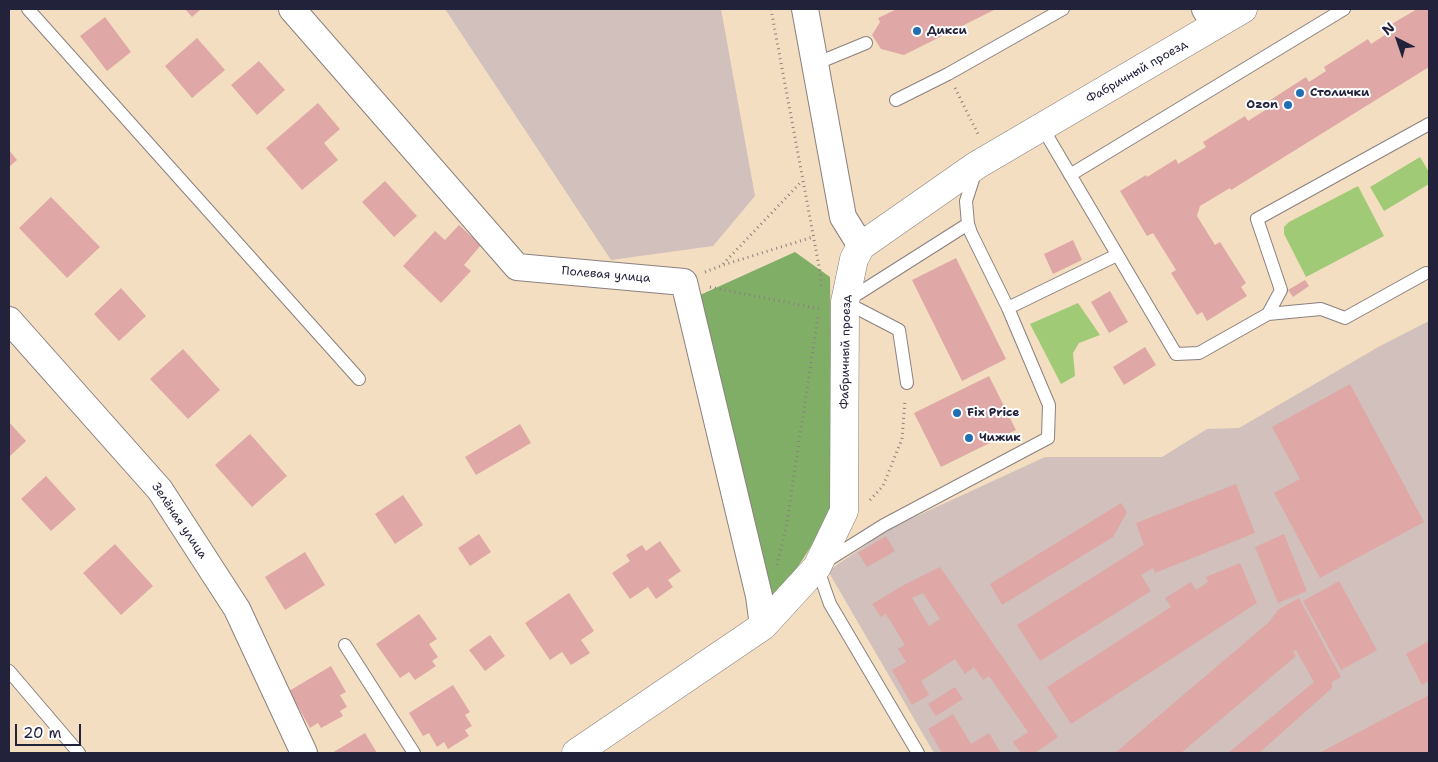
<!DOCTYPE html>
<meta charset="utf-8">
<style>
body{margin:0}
#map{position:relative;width:1438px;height:762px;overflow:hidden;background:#f4dec1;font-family:"Shantell Sans",sans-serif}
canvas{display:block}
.frame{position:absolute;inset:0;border:10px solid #22223b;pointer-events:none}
.north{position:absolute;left:1373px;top:15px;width:50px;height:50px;-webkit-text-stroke:4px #fff;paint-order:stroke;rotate:319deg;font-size:14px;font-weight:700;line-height:20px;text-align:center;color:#22223b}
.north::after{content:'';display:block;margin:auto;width:18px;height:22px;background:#22223b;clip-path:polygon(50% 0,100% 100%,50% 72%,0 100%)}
.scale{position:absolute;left:15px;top:724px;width:66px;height:22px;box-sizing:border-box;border:2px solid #22223b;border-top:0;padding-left:6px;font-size:15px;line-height:18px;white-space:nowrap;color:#22223b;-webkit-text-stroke:4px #fff;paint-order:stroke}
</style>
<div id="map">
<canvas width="1438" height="762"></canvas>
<div class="frame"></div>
<div class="north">N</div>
<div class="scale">20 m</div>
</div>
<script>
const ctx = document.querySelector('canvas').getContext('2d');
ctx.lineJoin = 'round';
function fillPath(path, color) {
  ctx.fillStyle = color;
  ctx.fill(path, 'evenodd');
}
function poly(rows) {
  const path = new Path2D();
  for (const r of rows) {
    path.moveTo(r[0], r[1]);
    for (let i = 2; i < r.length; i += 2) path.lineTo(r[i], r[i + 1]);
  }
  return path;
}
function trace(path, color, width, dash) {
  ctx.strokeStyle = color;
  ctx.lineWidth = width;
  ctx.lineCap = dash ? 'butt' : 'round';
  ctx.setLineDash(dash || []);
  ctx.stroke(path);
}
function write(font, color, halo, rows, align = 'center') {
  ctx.font = font + ' "Shantell Sans",sans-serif';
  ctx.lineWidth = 4;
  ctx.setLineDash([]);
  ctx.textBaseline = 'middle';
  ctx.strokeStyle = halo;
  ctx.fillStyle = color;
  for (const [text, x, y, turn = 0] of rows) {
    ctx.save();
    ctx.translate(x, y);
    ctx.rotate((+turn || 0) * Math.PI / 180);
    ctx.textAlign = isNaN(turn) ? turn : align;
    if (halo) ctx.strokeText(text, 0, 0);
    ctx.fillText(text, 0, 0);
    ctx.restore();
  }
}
fillPath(poly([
 [445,9,721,9,755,196,713,246,611,260],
 [1429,321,1429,753,934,753,828,571,891,528,1045,457,1162,457,1207,429,1239,428,1380,346]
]), '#d1c0bc');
fillPath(poly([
 [1420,157,1429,172,1429,184,1384,211,1370,187],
 [1358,186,1384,236,1306,277,1284,234,1284,227,1289,222],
 [1078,303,1100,335,1079,343,1073,353,1075,376,1061,384,1030,324]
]), '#a1ca76');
fillPath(poly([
 [795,252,830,277,833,512,774,604,700,295]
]), '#80ae67');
fillPath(poly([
 [185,9,201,9,192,17],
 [897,9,996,9,904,55,881,49,872,35,880,22,878,18],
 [1417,9,1429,9,1429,67,1231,190,1230,188,1200,206,1197,216,1215,245,1220,242,1246,283,1241,287,1247,296,1207,321,1202,312,1197,315,1171,273,1176,270,1153,233,1147,236,1120,191,1146,175,1147,177,1176,159,1178,164,1206,147,1203,142,1245,116,1248,121,1267,109,1264,104,1306,77,1309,82,1326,71,1324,67,1368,39,1371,44,1388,33,1385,28],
 [105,17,131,52,107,71,80,36],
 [197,38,225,70,192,98,165,66],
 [259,61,285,90,257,115,231,85],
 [318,103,340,129,324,143,338,160,302,190,266,148],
 [9,150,17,160,9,167],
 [385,181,417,216,394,237,362,202],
 [51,197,100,247,67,278,19,228],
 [459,225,481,245,464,265,471,271,441,303,403,266,435,231,445,240],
 [1073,240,1082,260,1053,274,1044,254],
 [956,258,1006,359,962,381,912,280],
 [1305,280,1309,286,1293,297,1288,290],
 [121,288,146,316,119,341,94,314],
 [1110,291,1128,322,1109,333,1091,302],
 [1145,347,1156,365,1124,385,1113,367],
 [183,349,220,390,188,419,150,379],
 [989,376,1016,430,941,467,914,413],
 [1350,384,1424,522,1320,578,1274,493,1300,479,1272,427],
 [9,422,26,441,9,457],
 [520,424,531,443,476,475,465,457],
 [250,434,287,476,252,507,215,465],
 [46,476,76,509,51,531,21,499],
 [1236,484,1255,533,1155,573,1153,568,1141,575,1151,591,1040,661,1017,625,1144,545,1136,523],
 [403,495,423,525,395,544,375,514],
 [1121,503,1127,512,1113,537,1002,605,990,584],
 [479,534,491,552,470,566,458,548],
 [1284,534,1307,591,1278,603,1255,547],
 [886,536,895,551,867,567,858,553],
 [660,541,681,571,668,580,673,587,656,599,648,587,630,599,612,573,630,561,626,555,642,545,646,551],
 [115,544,153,586,121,615,83,573],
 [305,552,325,585,285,610,265,577],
 [1240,563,1257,603,1071,724,1047,687,1171,607,1165,598,1191,582,1196,590,1208,582,1206,577],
 [940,567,1058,737,1035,753,1021,753,1013,742,1028,732,989,676,983,680,974,667,965,674,955,659,921,681,929,695,912,705,892,670,906,662,898,649,905,645,886,614,881,617,872,604,904,585],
 [923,593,940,619,929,626,912,598],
 [1339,581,1377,650,1341,670,1303,601],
 [569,593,594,631,581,640,590,653,571,665,562,652,550,660,525,623],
 [1299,598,1341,677,1332,682,1332,688,1259,753,1228,753,1314,682,1296,650,1293,652,1296,656,1181,753,1115,753,1268,623,1279,609],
 [419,614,437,639,429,644,438,657,432,661,436,666,415,680,409,672,400,678,376,644],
 [490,635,505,656,485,671,469,650],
 [1429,641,1429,681,1422,685,1406,654],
 [331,666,346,692,340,695,347,707,340,711,343,716,321,728,318,723,310,728,289,691],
 [453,685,470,712,465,715,472,726,465,730,469,736,448,749,444,742,437,747,429,733,423,736,409,713],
 [955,687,963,699,936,716,928,704],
 [1429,695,1429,753,1319,753],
 [953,714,971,744,989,733,1001,753,942,753,928,729],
 [365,733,377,753,332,753]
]), '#dfa8a6');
const service = poly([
 [28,9,359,379],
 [815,64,866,43],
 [896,100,948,74,1063,9],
 [1042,127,1176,354,1199,353,1268,314,1281,290,1257,219,1429,124],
 [1070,175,1344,9],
 [1008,308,1117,255],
 [1268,314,1321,309,1345,318,1426,273],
 [907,383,899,330,845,302,968,224,966,201,976,170],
 [345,645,414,753],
 [9,671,79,753],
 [918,753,830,604,817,567,884,525,1048,438,1049,405,1008,308,971,233,968,224]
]);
const minor = poly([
 [292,9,517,267,684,282,759,596,763,626],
 [805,9,843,217,861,246],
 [1205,9,1215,26],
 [9,320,160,490,237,609,304,753]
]);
const tertiary = poly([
 [576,753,763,626,817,567,844,511,845,302,854,259,861,246,977,165,1243,9]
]);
trace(service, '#8b807e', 14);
trace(minor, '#8b807e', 28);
trace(tertiary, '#8b807e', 29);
trace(poly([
 [771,9,821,277,821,288],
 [955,88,979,136],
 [723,264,802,181],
 [705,272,723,265,813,237],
 [710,287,820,309],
 [870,500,883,486,902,439,905,400],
 [777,565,786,528,818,317]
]), '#8b807e', 3, [1, 4]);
trace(service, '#fff', 12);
trace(minor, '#fff', 26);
trace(tertiary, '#fff', 28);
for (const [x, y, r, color] of [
 [917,31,5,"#1f6fb2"],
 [1300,93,5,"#1f6fb2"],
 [1288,105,5,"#1f6fb2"],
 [957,413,5,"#1f6fb2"],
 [969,438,5,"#1f6fb2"]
]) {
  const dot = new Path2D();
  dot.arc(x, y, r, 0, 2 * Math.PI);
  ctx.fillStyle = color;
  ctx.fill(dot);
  trace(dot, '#fff', 2);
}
write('bold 12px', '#22223b', '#fff', [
 ["Дикси",927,31],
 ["Столички",1310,93],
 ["Ozon",1278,105,"right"],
 ["Fix Price",967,413],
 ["Чижик",979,438]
], 'left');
write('12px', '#22223b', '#fff', [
 ["Фабричный проезд",1137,72,-30],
 ["Полевая улица",606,275,5],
 ["Фабричный проезд",846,352,-89],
 ["Зелёная улица",179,521,56]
]);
</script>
